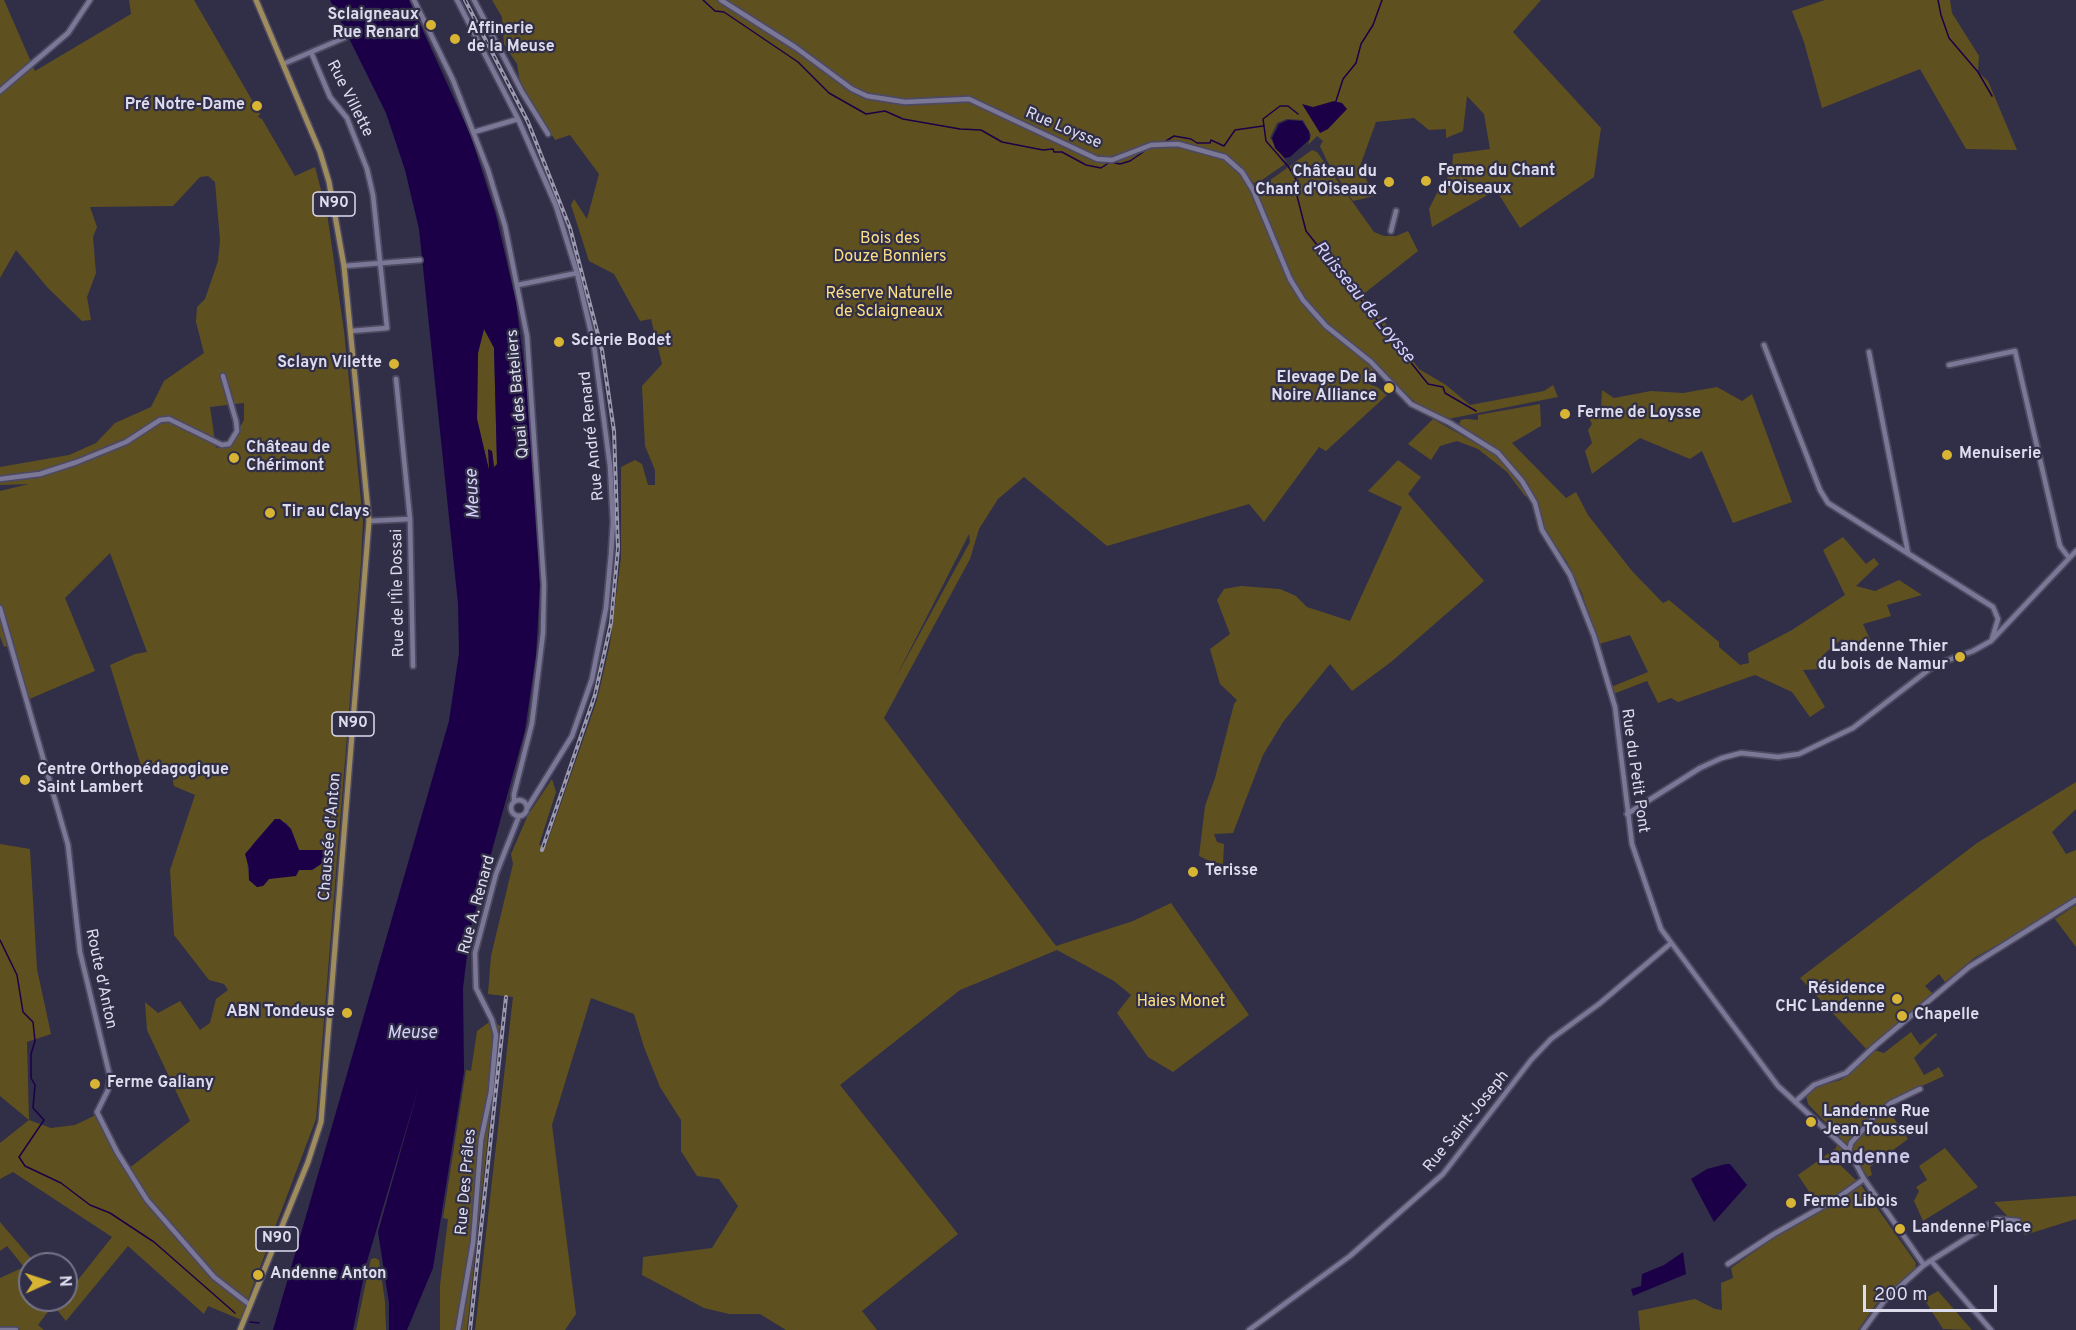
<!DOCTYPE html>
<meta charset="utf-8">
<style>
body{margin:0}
#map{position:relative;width:2076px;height:1330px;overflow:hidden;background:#312e48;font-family:Overpass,sans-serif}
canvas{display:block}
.north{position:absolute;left:18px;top:1252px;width:60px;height:60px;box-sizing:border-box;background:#312e48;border:2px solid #76748a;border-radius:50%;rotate:87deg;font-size:16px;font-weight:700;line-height:24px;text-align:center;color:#dddced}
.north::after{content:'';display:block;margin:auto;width:21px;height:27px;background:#d7b434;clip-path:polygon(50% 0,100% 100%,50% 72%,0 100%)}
.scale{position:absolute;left:1863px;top:1285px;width:134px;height:27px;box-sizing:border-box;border:3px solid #dddced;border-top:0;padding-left:8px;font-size:18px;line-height:21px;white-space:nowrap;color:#dddced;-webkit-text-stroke:4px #312e48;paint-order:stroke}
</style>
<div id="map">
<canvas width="2076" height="1330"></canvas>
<div class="north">N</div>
<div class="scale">200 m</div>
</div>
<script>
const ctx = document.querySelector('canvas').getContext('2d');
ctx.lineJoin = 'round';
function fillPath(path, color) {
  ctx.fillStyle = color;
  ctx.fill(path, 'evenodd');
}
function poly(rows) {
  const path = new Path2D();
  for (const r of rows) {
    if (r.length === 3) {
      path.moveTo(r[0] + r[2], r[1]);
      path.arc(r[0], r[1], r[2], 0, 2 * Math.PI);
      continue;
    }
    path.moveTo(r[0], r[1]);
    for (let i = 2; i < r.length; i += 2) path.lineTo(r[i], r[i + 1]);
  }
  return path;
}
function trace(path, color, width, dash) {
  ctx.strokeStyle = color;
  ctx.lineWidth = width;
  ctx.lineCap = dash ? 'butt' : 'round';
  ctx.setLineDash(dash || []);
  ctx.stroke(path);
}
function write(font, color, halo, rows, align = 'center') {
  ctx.font = font + ' Overpass,sans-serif';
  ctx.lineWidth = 4.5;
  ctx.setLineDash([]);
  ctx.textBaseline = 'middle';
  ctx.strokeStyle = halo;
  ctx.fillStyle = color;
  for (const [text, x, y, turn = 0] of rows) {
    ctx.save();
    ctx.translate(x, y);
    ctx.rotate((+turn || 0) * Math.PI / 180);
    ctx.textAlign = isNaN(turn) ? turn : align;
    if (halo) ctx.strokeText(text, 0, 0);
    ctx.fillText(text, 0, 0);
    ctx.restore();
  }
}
fillPath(poly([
 [0,0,4,0,35,71,131,14,129,0,194,0,260,114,258,117,262,119,295,176,315,167,327,213,344,331,363,521,361,562,316,1119,248,1299,236,1292,250,1305,244,1321,208,1306,204,1314,128,1246,66,1321,53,1305,38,1325,44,1330,0,1330,0,1278,24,1267,7,1246,0,1251,0,1222,36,1264,30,1264,30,1300,66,1300,66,1295,112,1237,13,1172,0,1179,0,1143,29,1120,0,1096,0,844,30,849,37,969,51,1034,27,1042,29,1120,51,1128,75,1125,98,1114,128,1169,190,1121,147,1030,145,1002,158,1013,180,1001,200,1030,210,1023,216,999,228,990,224,984,209,980,174,935,170,870,195,795,174,786,171,772,144,776,110,665,135,654,147,652,110,553,65,598,95,671,27,700,10,645,4,647,0,636,0,491,29,484,0,485,0,467,69,455,96,443,115,423,151,407,164,381,204,353,196,322,197,307,205,299,218,261,220,240,215,182,208,176,200,177,173,206,90,207,97,227,93,237,96,273,87,297,91,320,82,321,48,288,16,250,0,278],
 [244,403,244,420,230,444,216,448,210,407],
 [275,819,286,823,291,829,299,850,327,856,321,864,312,870,299,870,292,875,269,879,264,885,257,887,249,880,247,859,253,844],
 [492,0,1541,0,1513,32,1601,128,1594,177,1520,228,1496,190,1432,227,1429,209,1440,187,1452,172,1453,154,1490,149,1484,114,1467,96,1463,131,1446,138,1446,129,1429,130,1414,118,1376,122,1360,166,1374,196,1353,201,1327,161,1320,146,1323,141,1317,136,1308,145,1311,135,1303,120,1287,119,1277,123,1270,138,1287,163,1280,159,1285,164,1256,184,1249,180,1230,158,1222,154,1232,162,1253,190,1289,279,1303,300,1326,326,1374,370,1366,383,1377,387,1387,395,1326,451,1319,447,1264,522,1249,504,1107,546,1024,477,998,499,979,529,970,559,884,718,1056,946,1133,921,1171,903,1249,1015,1173,1072,1148,1057,1117,1013,1131,995,1114,981,1057,950,960,990,840,1085,958,1234,862,1311,877,1330,786,1330,760,1314,729,1314,704,1308,642,1275,643,1257,712,1248,738,1206,719,1179,697,1176,681,1151,681,1120,660,1087,644,1047,634,1014,591,998,552,1125,576,1314,565,1330,475,1330,513,997,488,994,491,956,513,864,511,854,528,815,552,779,556,792,539,845,546,846,597,700,610,644,621,557,621,467,635,460,642,464,648,485,655,485,655,470,645,446,642,386,662,364,651,319,640,321,614,274,589,261,571,205,574,199,587,219,599,174,570,135,555,140,520,82,517,64,504,44,502,17],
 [969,534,970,542,895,679],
 [1825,0,1950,0,1952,13,1979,56,1978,72,1988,81,2017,150,1966,149,1920,69,1822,108,1804,42,1792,11],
 [1312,150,1317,152,1374,232,1384,236,1396,236,1408,231,1418,251,1361,296,1382,319,1419,369,1446,385,1470,405,1544,391,1553,385,1558,397,1448,419,1418,405,1373,362,1325,323,1300,292,1288,271,1257,196,1262,186],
 [484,329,494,347,497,465,496,469,494,468,492,451,489,470,477,419,478,353],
 [1717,387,1742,401,1752,394,1792,502,1733,523,1702,451,1690,459,1640,438,1592,474,1585,451,1592,443,1588,430,1592,424,1582,405,1622,412,1601,407,1602,390,1614,398,1651,391,1683,393],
 [1540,404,1541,426,1512,443,1566,498,1576,492,1588,515,1632,571,1663,603,1669,600,1719,642,1719,647,1740,665,1749,663,1748,653,1792,630,1845,595,1823,550,1843,537,1866,564,1874,558,1879,564,1856,586,1875,591,1899,580,1922,595,1887,605,1891,616,1863,624,1870,639,1860,653,1842,639,1823,655,1821,669,1803,670,1825,707,1810,717,1792,692,1755,675,1678,702,1671,698,1658,703,1647,681,1613,694,1611,687,1648,672,1630,635,1599,644,1582,593,1567,562,1544,529,1537,501,1528,484,1500,453,1459,424,1461,420,1466,419,1478,420,1478,415],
 [1433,419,1498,456,1529,497,1525,496,1507,472,1478,449,1457,441,1440,446,1431,460,1408,444],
 [1398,460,1421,477,1408,494,1484,581,1391,662,1352,691,1330,664,1283,722,1263,755,1233,833,1214,834,1217,842,1224,844,1223,864,1212,862,1199,856,1205,806,1215,778,1234,704,1237,700,1220,684,1210,649,1230,634,1217,600,1224,589,1241,586,1280,589,1296,596,1307,607,1350,621,1402,507,1368,491],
 [2076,782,2076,809,2052,832,2066,854,2076,850,2076,896,2042,920,1974,958,1945,982,1939,974,1925,986,1935,996,1869,1052,1800,978,1977,843],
 [2076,905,2076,947,2055,919],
 [492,1020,500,1026,467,1330,440,1330,440,1285,448,1219,443,1218,466,1070,471,1071,477,1031],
 [1911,1032,1920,1045,1936,1033,1937,1035,1914,1058,1924,1075,1939,1067,1944,1076,1900,1096,1882,1107,1847,1145,1808,1104,1806,1095,1816,1087,1841,1080,1874,1050,1884,1053],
 [1887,1108,1908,1139,1870,1167,1872,1175,1868,1177,1856,1159,1853,1149,1854,1142],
 [1837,1144,1845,1153,1840,1153,1834,1159,1857,1181,1847,1190,1819,1207,1798,1175,1836,1148],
 [1945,1148,1978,1187,1923,1221,1914,1201,1919,1191,1916,1187,1927,1180,1919,1166],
 [1861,1185,1916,1263,1915,1269,1877,1303,1858,1330,1640,1330,1638,1311,1695,1299,1715,1309,1722,1310,1721,1283,1733,1278,1731,1268,1772,1239,1839,1201],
 [2076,1196,2076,1219,2025,1235,1994,1202],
 [375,1258,379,1260,385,1302,386,1330,356,1330,368,1272,371,1259],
 [1938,1291,1972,1330,1943,1329,1924,1299]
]), '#5f511f');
fillPath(poly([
 [330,0,409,0,471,136,496,215,516,302,534,444,540,584,536,655,525,730,470,931,463,988,464,1072,433,1268,407,1330,389,1330,389,1303,378,1232,419,1086,366,1265,353,1330,273,1330,449,721,459,653,458,604,419,229,405,170,386,113],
 [484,329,494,348,497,464,494,467,492,451,488,449,489,470,477,419,478,353],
 [1334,101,1342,103,1347,109,1328,129,1320,133,1302,104,1313,107],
 [1288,120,1302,121,1309,131,1310,139,1290,157,1285,158,1275,148,1272,138,1279,124],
 [275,819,280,819,291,829,299,850,325,850,327,856,321,864,312,870,299,870,296,876,269,879,263,886,257,887,249,880,249,868,245,854],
 [1726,1164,1730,1164,1747,1185,1714,1222,1691,1179,1707,1169],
 [1683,1252,1686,1274,1633,1296,1631,1289,1641,1286,1642,1274,1664,1265]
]), '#1b0048');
trace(poly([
 [703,0,715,11,724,12,798,62,829,93,866,114,885,111,903,119,960,129,981,130,1002,142,1043,150,1053,149,1054,152,1062,152,1086,165,1101,168,1110,162,1120,164,1130,161,1149,148],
 [1938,0,1941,15,1949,38,1978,72,1992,96],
 [1336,101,1343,79,1356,63,1361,44,1373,25,1382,0],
 [1166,141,1174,136,1191,139,1197,143,1210,143,1211,140,1224,146,1235,130,1263,126],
 [1287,165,1266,141,1263,119,1280,106,1288,106,1298,114],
 [1288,166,1296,179,1295,188,1306,231,1428,384,1443,387,1445,393,1476,411],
 [0,940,17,975,23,1012,33,1022,35,1041,31,1054,31,1078,35,1085,33,1108,44,1120,19,1157,25,1166,61,1183,90,1205,110,1213,154,1242,235,1313],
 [250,1322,259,1323]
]), '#1b0048', 1.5);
const minor = poly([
 [414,0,453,80,488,170,505,226,527,336,544,585,543,633,532,723,514,794,514,801],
 [457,0,518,119,556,206,577,273,594,345,610,466,613,522,611,554,606,608,592,679,572,736,528,807],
 [474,0,522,92,548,134],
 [721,0,795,47,852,89,867,96,905,102,969,99,1097,159,1112,160,1151,145,1178,144,1225,157,1242,172,1253,190,1290,279,1303,300,1326,326,1371,362,1411,404,1450,423,1498,453,1522,481,1535,503,1542,530,1570,575,1594,636,1615,707,1632,844,1661,929,1778,1086,1849,1151,1864,1179,1924,1265],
 [311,52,330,97,347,118,367,169,373,195,387,328,351,331],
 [283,64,344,38],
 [0,91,68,33,90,0],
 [474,132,518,119],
 [1391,231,1396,211],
 [344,266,420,260],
 [518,285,577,273],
 [1764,345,1820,490,1828,503,1993,607,1998,619,1992,639],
 [1869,352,1908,553],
 [1949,365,2015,351,2060,546,2069,558],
 [396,379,410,519,413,666],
 [0,479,40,474,77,462,126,442,160,420,169,419,222,445,229,444,237,431,236,421,223,376],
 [369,521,410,519],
 [0,608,68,845,80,952,110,1077,108,1090,97,1112,117,1152,147,1200,214,1277,250,1305],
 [519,808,8],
 [1627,814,1700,768,1722,758,1741,753,1778,757,1799,754,1853,728,1935,665,1973,651,1991,641,2076,551],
 [1795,1102,1814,1085,1846,1073,1875,1046,1969,967,2076,900],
 [1849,1151,1851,1143,1875,1116,1891,1103,1920,1089],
 [1932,1262,1991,1330],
 [1728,1264,1774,1234,1836,1199,1864,1179],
 [0,1330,16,1330],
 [458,1330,473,1243,481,1140,491,1092,496,1035,492,1020,476,988,475,953,496,874,519,816],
 [1249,1330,1350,1256,1443,1174,1531,1060,1551,1039,1599,1004,1670,944],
 [1863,1330,1885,1300,1924,1265,1997,1219,2018,1221]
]);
const major = poly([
 [240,1330,308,1162,321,1122,369,521,344,266,329,182,320,152,256,0]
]);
trace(minor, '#4d4960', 8);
trace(major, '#4d4960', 8);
trace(minor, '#7b7897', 4.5);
trace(major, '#9e8c5d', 5);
const rail = poly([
 [465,0,528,122,570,228,602,350,614,431,618,548,611,623,595,695,542,850],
 [470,1330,506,997]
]);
trace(rail, '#9b99ae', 4);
trace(rail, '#312e48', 1.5, [4.5]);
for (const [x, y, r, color] of [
 [431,25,6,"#d7b434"],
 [455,39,6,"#d7b434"],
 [257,106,6,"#d7b434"],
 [1426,181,6,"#d7b434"],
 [1389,182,6,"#d7b434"],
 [559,342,6,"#d7b434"],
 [394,364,6,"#d7b434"],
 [1389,388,6,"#d7b434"],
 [1565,414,6,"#d7b434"],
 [1947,455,6,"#d7b434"],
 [234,458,6,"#d7b434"],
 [270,513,6,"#d7b434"],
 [1960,657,6,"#d7b434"],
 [25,780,6,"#d7b434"],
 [1193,872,6,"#d7b434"],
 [1897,999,6,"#d7b434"],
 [347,1013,6,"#d7b434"],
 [1902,1016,6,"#d7b434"],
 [95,1084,6,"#d7b434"],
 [1811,1122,6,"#d7b434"],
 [1791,1203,6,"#d7b434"],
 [1900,1229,6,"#d7b434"],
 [258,1275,6,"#d7b434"]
]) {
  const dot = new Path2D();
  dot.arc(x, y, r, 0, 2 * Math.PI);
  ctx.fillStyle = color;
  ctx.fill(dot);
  trace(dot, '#312e48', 2);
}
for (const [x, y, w] of [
 [334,204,42],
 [353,724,42],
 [277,1239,42]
]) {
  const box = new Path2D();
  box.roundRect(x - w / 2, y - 12, w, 24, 4.5);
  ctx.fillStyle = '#312e48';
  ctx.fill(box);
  trace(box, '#dddced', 1.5);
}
write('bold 15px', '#dddced', null, [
 ["N90",334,204],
 ["N90",353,724],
 ["N90",277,1239]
]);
write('bold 16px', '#dddced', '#312e48', [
 ["Sclaigneaux",419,16,"right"],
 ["Rue Renard",419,34,"right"],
 ["Affinerie",467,30],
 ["de la Meuse",467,48],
 ["Pré Notre-Dame",245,106,"right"],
 ["Ferme du Chant",1438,172],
 ["d'Oiseaux",1438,190],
 ["Château du",1377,173,"right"],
 ["Chant d'Oiseaux",1377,191,"right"],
 ["Scierie Bodet",571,342],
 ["Sclayn Vilette",382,364,"right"],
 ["Elevage De la",1377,379,"right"],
 ["Noire Alliance",1377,397,"right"],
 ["Ferme de Loysse",1577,414],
 ["Château de",246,449],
 ["Chérimont",246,467],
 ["Menuiserie",1959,455],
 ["Tir au Clays",282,513],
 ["Landenne Thier",1948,648,"right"],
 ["du bois de Namur",1948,666,"right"],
 ["Centre Orthopédagogique",37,771],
 ["Saint Lambert",37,789],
 ["Terisse",1205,872],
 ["Résidence",1885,990,"right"],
 ["CHC Landenne",1885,1008,"right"],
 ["ABN Tondeuse",335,1013,"right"],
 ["Chapelle",1914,1016],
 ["Ferme Galiany",107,1084],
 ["Landenne Rue",1823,1113],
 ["Jean Tousseul",1823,1131],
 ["Ferme Libois",1803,1203],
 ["Landenne Place",1912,1229],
 ["Andenne Anton",270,1275]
], 'left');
write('16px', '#dddced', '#312e48', [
 ["Rue Villette",349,99,63],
 ["Rue Loysse",1063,129,23],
 ["Quai des Bateliers",519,394,-95],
 ["Rue André Renard",593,436,-96],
 ["Rue de l'Île Dossai",399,593,-91],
 ["Rue du Petit Pont",1634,771,82],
 ["Chaussée d'Anton",331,837,-85],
 ["Rue A. Renard",478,905,-75],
 ["Route d'Anton",100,979,78],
 ["Rue Saint-Joseph",1467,1122,-51],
 ["Rue Des Prâles",467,1182,-85]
]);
write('16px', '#fee182', '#312e48', [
 ["Bois des",890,240],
 ["Douze Bonniers",890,258],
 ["Réserve Naturelle",889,295],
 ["de Sclaigneaux",889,313],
 ["Haies Monet",1181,1003]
]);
write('italic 18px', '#d3cffa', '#312e48', [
 ["Ruisseau de Loysse",1363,303,51],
 ["Meuse",474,494,-93],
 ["Meuse",412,1034]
]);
write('bold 20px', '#c9c5e7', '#312e48', [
 ["Landenne",1864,1159]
]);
</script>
